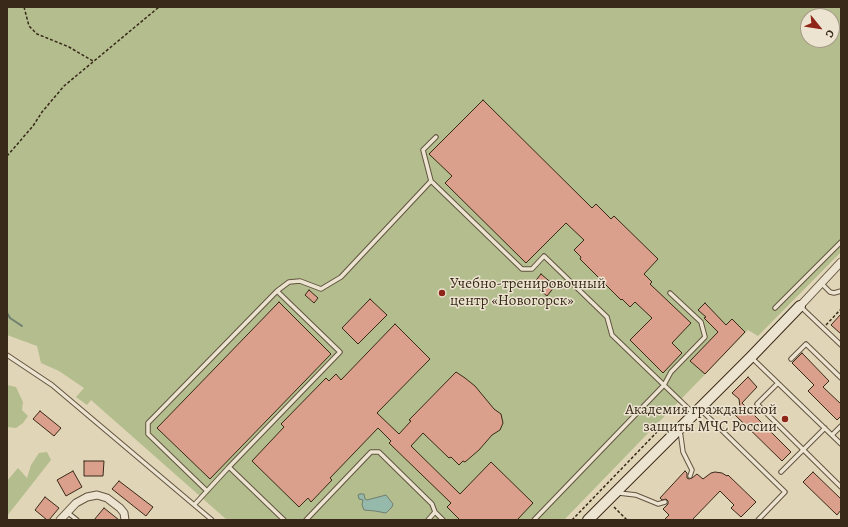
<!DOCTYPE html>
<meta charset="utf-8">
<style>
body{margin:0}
#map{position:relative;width:848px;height:527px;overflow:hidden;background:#e1d5b7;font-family:Alegreya,serif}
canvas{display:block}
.frame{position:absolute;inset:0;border:8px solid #382918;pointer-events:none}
.north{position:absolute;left:800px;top:8px;width:40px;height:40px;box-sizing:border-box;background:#ece4d0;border:1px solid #a49986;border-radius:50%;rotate:120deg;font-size:11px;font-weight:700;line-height:16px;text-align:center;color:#382918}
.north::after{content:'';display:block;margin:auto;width:14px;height:18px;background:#8f2418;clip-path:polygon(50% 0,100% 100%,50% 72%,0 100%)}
</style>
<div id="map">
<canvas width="848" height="527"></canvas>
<div class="frame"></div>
<div class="north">С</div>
</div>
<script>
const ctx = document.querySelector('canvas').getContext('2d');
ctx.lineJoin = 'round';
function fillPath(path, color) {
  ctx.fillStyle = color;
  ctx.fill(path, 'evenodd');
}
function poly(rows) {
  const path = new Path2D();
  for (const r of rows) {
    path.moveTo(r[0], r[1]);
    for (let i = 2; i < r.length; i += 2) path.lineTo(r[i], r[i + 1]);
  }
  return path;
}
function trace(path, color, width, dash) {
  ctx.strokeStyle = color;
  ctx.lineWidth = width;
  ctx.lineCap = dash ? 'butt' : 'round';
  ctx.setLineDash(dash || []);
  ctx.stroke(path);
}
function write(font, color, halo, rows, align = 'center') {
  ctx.font = font + ' Alegreya,serif';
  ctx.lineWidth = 3;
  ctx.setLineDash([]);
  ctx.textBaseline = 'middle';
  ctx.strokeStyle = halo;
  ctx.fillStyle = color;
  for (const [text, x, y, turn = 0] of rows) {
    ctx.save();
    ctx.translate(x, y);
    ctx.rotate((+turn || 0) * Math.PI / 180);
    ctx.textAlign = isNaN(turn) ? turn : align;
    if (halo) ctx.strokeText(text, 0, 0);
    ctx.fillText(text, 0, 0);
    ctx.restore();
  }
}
fillPath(poly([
 [7,7,841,7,841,252,758,336,748,330,564,520,227,520,91,400,87,405,76,397,84,388,59,371,41,363,37,346,7,335],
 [808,16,832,16,832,40,808,40],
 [7,385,16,387,23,402,22,410,28,416,23,423,16,428,7,427],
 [47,452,51,460,7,516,7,481,18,468,27,478,31,465,39,453]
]), '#b3bd8e');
const water = poly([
 [360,494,364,494,365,499,367,500,386,495,393,504,392,507,386,513,375,511,364,510,362,505,363,500,359,499,358,495,360,494]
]);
fillPath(water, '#95b9aa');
trace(water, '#707f70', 1);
trace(poly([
 [7,313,10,318,22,326]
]), '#707f70', 2);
const building = poly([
 [483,100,592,208,596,204,611,219,614,216,658,259,644,274,652,282,650,284,691,323,672,343,682,353,663,373,630,340,652,318,635,302,630,307,622,299,621,300,580,259,581,257,574,250,584,240,566,223,526,263,445,183,452,176,429,154,483,100],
 [541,274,555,286,547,296,533,284,541,274],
 [309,290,318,298,314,303,305,295,309,290],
 [370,299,387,315,358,344,342,328,370,299],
 [279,302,331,354,210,479,157,428,279,302],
 [705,303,726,325,732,319,745,332,705,374,690,361,718,332,704,318,706,317,698,310,705,303],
 [841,314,841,334,831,325,841,314],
 [395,324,430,359,377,413,399,434,411,421,409,420,456,372,465,378,475,386,494,409,501,414,503,423,500,430,492,435,479,450,465,462,463,461,459,465,451,457,449,458,423,433,411,446,460,494,491,462,533,503,517,520,460,520,447,507,451,503,389,443,391,441,378,428,330,478,332,480,311,502,308,498,299,507,252,461,284,427,281,424,326,378,329,381,336,374,341,380,395,324],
 [802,353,829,381,823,387,841,404,841,416,837,420,808,391,814,385,792,363,802,353],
 [748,377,757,387,742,403,791,452,782,461,734,414,740,407,739,399,732,393,748,377],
 [40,411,61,428,54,436,33,419,40,411],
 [84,461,104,461,103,476,84,476,84,461],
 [73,471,82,487,66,496,57,480,73,471],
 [685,471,687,473,687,478,689,479,692,478,697,474,703,479,711,473,715,472,722,473,727,476,728,475,756,502,741,517,731,508,734,505,720,491,692,520,664,520,669,515,663,509,668,504,668,501,666,499,662,500,660,498,685,471],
 [813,472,841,499,841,510,837,515,803,482,813,472],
 [119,481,153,507,146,516,112,489,119,481],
 [45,497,59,508,49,520,47,520,35,510,45,497],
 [104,508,119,520,94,520,104,508]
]);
fillPath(building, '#daa08b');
trace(building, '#382918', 1);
const lane = poly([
 [436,137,423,150,431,181,522,269,532,269,544,256,607,317,612,335,693,413],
 [821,283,830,292,834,293,841,291],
 [277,291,289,282,300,281,321,289,341,277,431,181],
 [801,307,841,345],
 [775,308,841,242],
 [7,355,52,385,212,520],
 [752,358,841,444],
 [791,359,806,344,841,378],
 [778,383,757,404,841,487],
 [700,409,785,492,758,520],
 [680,430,683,452,692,470,690,476],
 [832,435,841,426],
 [781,472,825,428],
 [207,491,148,434,148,423,277,291,340,352,229,467],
 [619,493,636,495,658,504,665,502],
 [195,504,229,467,284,520],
 [67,512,77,520],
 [306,520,371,452,379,452,432,504,435,512,443,520],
 [428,520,435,512],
 [534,520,664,385,671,372,705,337,701,322,670,293]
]);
const street = poly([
 [800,306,841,262],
 [60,520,76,503,87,497,97,495,107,498,120,508,124,513,125,520]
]);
const secondary = poly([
 [588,520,751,357,800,306]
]);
trace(lane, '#625440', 5.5);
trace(street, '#625440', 9);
trace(secondary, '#382918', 12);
trace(poly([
 [24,7,29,26,37,34,69,47,93,61],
 [7,156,33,126,42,112,64,86,159,7],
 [826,325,841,309],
 [614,507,627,520],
 [572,520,657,432]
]), '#382918', 1.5, [3, 2]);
trace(lane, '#ece4d0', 3.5);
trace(street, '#ece4d0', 7);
trace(secondary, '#ece4d0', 10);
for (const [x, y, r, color] of [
 [442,293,4,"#8f2418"],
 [785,419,4,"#8f2418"]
]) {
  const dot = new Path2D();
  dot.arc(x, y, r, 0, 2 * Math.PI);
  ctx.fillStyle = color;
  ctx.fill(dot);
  trace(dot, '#ece4d0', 1.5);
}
write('15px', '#382918', '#ece4d0', [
 ["Учебно-тренировочный",450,284],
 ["центр «Новогорск»",450,301],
 ["Академия гражданской",777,410,"right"],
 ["защиты МЧС России",777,427,"right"]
], 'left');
</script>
